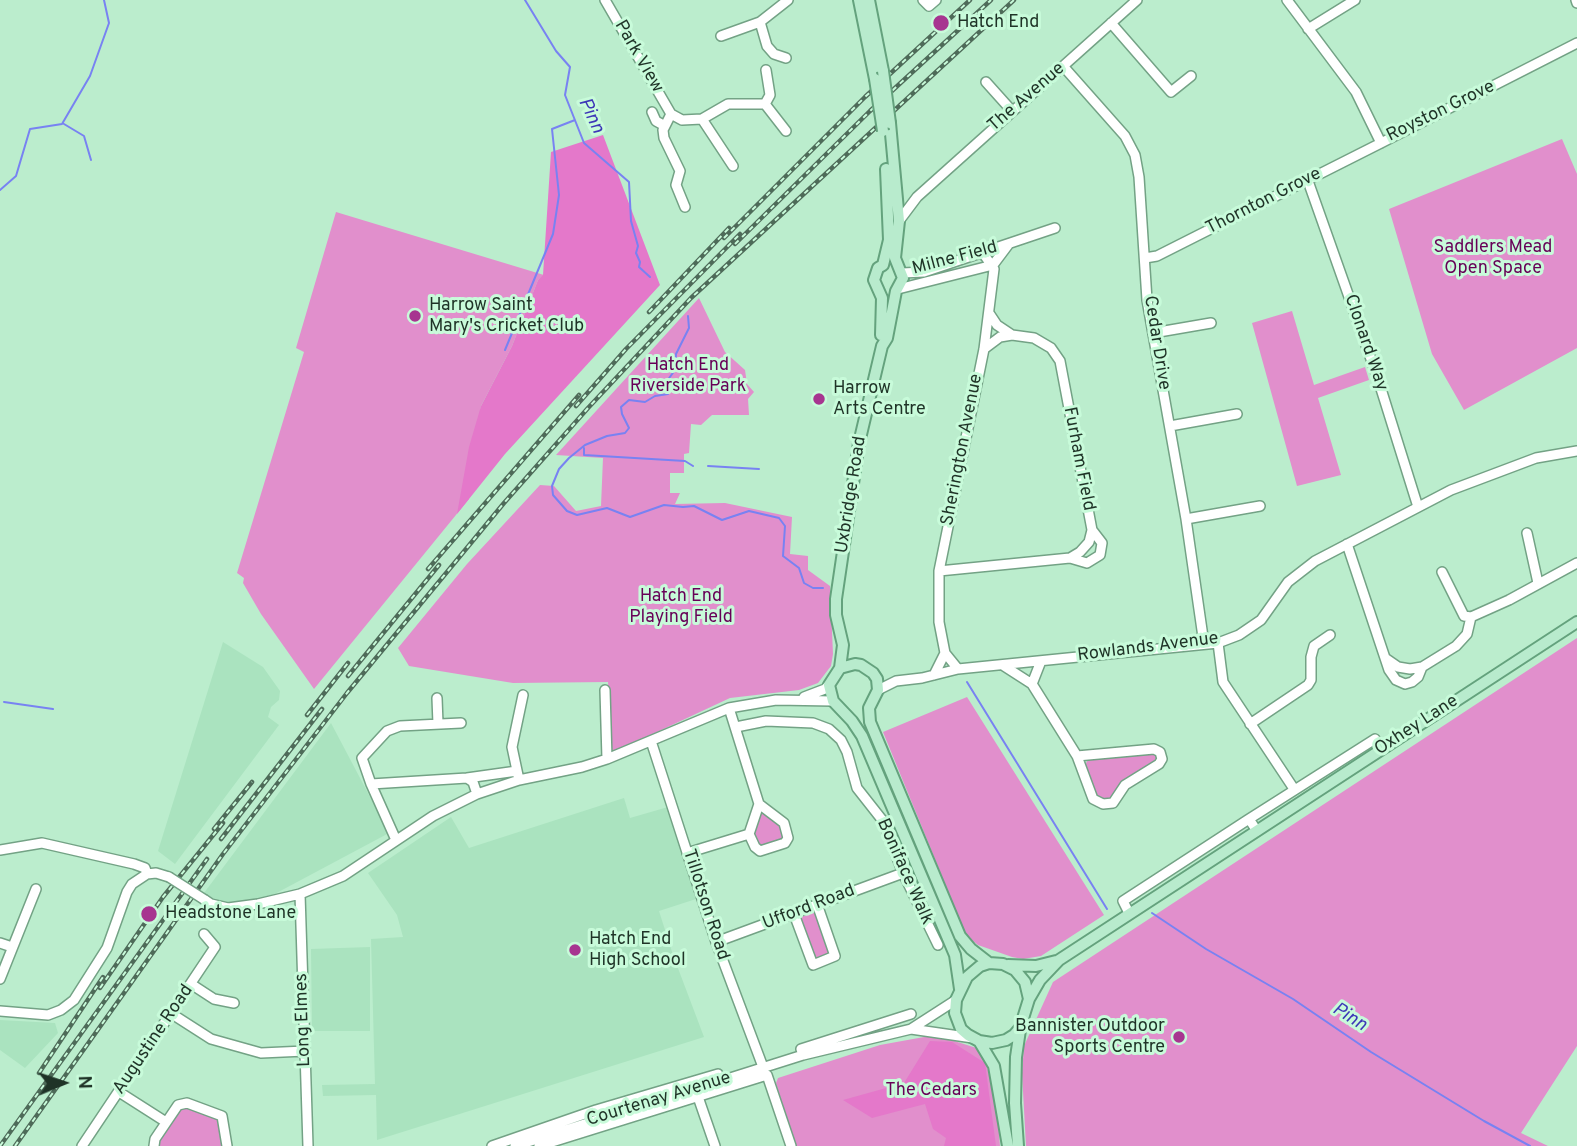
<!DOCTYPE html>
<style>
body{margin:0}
#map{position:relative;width:1577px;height:1146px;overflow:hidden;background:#bbedcd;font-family:Overpass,sans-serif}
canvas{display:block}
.north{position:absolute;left:28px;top:1048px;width:70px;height:70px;-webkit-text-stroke:5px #c8fbda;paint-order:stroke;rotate:88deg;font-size:19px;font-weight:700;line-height:28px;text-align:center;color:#1f3327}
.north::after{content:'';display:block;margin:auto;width:24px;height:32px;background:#1f3327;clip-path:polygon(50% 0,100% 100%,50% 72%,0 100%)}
</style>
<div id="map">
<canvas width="1577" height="1146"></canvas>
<div class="north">N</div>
</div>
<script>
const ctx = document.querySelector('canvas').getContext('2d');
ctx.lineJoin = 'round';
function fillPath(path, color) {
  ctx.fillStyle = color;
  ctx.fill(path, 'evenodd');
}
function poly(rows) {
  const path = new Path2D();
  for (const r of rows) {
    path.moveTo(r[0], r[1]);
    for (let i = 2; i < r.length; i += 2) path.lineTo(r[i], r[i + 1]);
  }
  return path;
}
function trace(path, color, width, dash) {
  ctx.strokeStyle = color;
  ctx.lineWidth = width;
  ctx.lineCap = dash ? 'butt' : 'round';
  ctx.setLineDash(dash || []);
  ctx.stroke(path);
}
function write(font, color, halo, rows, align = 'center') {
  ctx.font = font + ' Overpass,sans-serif';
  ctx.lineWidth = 6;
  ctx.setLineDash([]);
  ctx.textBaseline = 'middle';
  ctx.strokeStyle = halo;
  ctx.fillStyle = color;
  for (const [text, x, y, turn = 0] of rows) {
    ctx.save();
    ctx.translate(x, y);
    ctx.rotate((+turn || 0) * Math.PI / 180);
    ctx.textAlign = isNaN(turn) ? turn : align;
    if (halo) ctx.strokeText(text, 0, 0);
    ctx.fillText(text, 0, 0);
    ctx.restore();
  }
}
fillPath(poly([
 [223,642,263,667,280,691,279,700,271,707,268,717,279,725,175,864,158,851],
 [331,723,389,833,269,897,222,903,204,893],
 [624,798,630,818,668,807,696,899,659,911,673,955,704,1037,377,1140,376,1095,323,1096,322,1085,375,1084,371,939,403,937,397,915,368,873,451,817,469,848],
 [370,947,370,1031,312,1031,311,949],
 [0,1020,55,1023,58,1033,25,1068,0,1050]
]), '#aae3bf');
fillPath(poly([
 [1562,139,1577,174,1577,348,1464,410,1432,354,1389,209],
 [336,212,544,275,538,280,512,346,481,406,469,499,314,689,261,614,243,583,244,578,237,573,304,352,296,348],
 [699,298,725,352,745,370,747,384,754,392,748,399,749,415,712,415,701,425,691,424,689,453,684,454,684,473,670,473,670,493,680,493,675,504,725,503,792,517,790,554,808,556,808,570,830,586,833,654,831,666,818,683,799,690,730,698,612,753,608,682,513,683,409,666,398,648,467,564,540,485,554,486,576,511,601,506,603,458,556,455],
 [1292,311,1314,385,1365,367,1369,380,1318,398,1341,475,1297,486,1252,323],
 [1577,638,1577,1046,1521,1133,1548,1146,1026,1146,1022,1073,1024,1046,1053,982],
 [967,697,1104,915,1041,956,1023,959,1012,957,978,945,966,935,883,732],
 [1153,752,1158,756,1155,763,1114,798,1104,802,1095,793,1085,765,1089,758],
 [761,812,778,822,784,837,779,842,763,847,756,843,754,835],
 [816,911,831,954,814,961,799,917],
 [935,1035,983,1050,997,1108,1000,1146,795,1146,776,1083,778,1078,880,1045],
 [182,1105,219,1117,223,1146,156,1146,155,1144]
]), '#e18fcc');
fillPath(poly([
 [603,135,660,285,505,454,457,514,469,447,481,406,512,346,538,280,543,275,551,152],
 [930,1041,952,1042,985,1063,996,1146,944,1146,946,1138,933,1129,925,1104,872,1118,843,1100,904,1083]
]), '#e478ca');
trace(poly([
 [525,0,556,51,570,67,565,95,584,143,629,182,631,221,638,246,636,253,640,262,639,267,650,277],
 [64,124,84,136,91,160],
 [0,190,16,176,30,129,62,124,90,76,109,23,104,0],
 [688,316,689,328,676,354,675,370,667,381,668,394,655,396,645,402,629,400,621,407,622,414,629,428,625,433,607,436,585,445,569,458,559,469,552,486,553,495,567,511,577,515,607,508,630,517,664,505,683,507,694,506,722,520,749,511,779,518,785,526,783,556,799,568,804,583,813,588,823,588],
 [505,350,553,234,559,195,552,129,575,120],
 [584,448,584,455,685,461,693,466],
 [708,466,759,469],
 [967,682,1107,909],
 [4,702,53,709],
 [1152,913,1206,949,1293,999,1371,1052,1484,1121,1530,1146]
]), '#7882f2', 2);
const minor = poly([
 [605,0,671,114],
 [923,0,929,6,936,0],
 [1287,0,1356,92,1381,143,1577,43],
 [1576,0,1577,3],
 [760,22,767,46,774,54,786,58],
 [1111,23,1171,92,1191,76],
 [1308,29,1355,0],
 [721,36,760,22,788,0],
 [1063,66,1125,136,1135,155,1139,177,1147,300,1186,519,1204,644],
 [986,82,1012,111],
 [765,104,770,95,766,70],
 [652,112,656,121,665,126],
 [671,114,682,120,702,119,728,104,765,104,786,131],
 [671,114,663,130,664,138,680,171,676,185,685,207],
 [702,119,733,166],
 [1308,181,1377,376,1418,507],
 [899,221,917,197,1137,0],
 [1145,258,1157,256,1381,143],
 [902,273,924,272,1055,228],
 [898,289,993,265,1008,245],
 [989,313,997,325,1012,335],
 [1153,333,1211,323],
 [1170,426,1237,414],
 [1186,519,1260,506],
 [1527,533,1538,583],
 [1347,544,1389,670,1396,680,1405,684,1412,682,1418,677,1422,667,1456,646,1467,634,1471,617,1509,600,1577,563],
 [1070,558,1087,563,1100,555,1102,543,1092,530],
 [939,571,1070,558,1080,552,1089,542,1092,530,1060,361,1051,348,1034,338,1012,335,1000,337,984,349],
 [1442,572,1464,616,1471,617],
 [1218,643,1223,682,1294,789],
 [945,653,939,622,939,571,984,349,994,269,985,256,980,253],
 [1385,658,1398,667,1410,669,1422,667],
 [1004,666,1032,684,1077,756,1154,749,1160,752,1162,759,1159,764,1125,785,1113,803,1103,804,1093,799,1077,756],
 [934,675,945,653,958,669],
 [1032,684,1041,661],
 [605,690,607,759],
 [878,690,896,681,922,678,958,669,1218,643,1239,635,1261,620,1288,582,1315,561,1451,490,1536,458,1577,451],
 [804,697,825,689,829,685],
 [437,698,438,724],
 [1250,724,1308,685,1311,680,1311,657,1314,646,1330,635],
 [736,727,766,721,813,723,829,729,841,740,847,752,857,788,883,821,903,873,938,945],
 [651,741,716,942,763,1067],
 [467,778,517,771],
 [519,780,512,747,523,695],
 [371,784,467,778,473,782,477,794],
 [1257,831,1249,819,1375,739],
 [749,834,755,847,760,851,785,843,788,838,784,823,759,804],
 [396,840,371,784,362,758,387,731,400,726,461,723],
 [0,850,42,843,134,864,145,868,147,874],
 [687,853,749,834,759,804,729,708],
 [300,894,308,1146],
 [205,900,211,904,228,908,258,904,300,894,343,876,433,816,477,794,519,780,582,767,607,759,729,708,776,700,833,701],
 [1129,913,1123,901,1249,819],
 [794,914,813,965,835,956,817,904],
 [716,942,903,873],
 [0,943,12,947],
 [0,979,36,889],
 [191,984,214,999,234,1003],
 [0,1011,48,1015,61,1010,74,1000,107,948,127,892,132,884,147,874,156,873,169,877],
 [172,1014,211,1039,261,1053,305,1051],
 [911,1029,973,1038],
 [803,1055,801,1049,911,1014],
 [119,1092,166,1122],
 [697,1094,715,1146],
 [82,1146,215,947,204,934],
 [154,1146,155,1139,178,1105,187,1103,222,1116,227,1146],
 [492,1146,596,1110,718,1074,721,1081],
 [515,1146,803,1055,911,1029,956,1000],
 [539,1146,767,1075,791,1146]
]);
const major = poly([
 [859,0,875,79],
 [869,0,883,71],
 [890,123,899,221,895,258,903,278,896,291,887,338,882,346,859,443,836,599,836,615,843,645,840,668,829,685,833,701,852,721,862,736,955,955,960,989],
 [881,335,882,298,874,280,878,268,883,265,889,240,886,169],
 [840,668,855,664,861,665,873,673,877,679,878,690,869,708,870,722,960,936,971,949,989,963],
 [989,963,1003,964,1015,970,1025,982,1029,999,1020,1028,1014,1035,1006,1040,992,1043,979,1041,968,1035,961,1029,955,1013,956,1000,967,977,980,966,989,963],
 [1008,965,1036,966,1056,961],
 [1029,999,1040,980,1059,960,1577,622],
 [979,1041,994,1066,1008,1146],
 [1018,1146,1015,1103,1016,1057,1020,1030]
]);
trace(minor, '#73a285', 12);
trace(major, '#64a27d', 14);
trace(minor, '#fff', 9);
trace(major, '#b8ebcd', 10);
const rail = poly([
 [724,238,865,97,970,0],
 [735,244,870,111,991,0],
 [649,312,729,228],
 [576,406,626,349,740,234],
 [428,569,579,395],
 [348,676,439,565],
 [307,715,348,663],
 [214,829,252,782],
 [221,839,322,709],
 [100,988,163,897,223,823],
 [39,1073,103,977],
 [0,1146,207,859],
 [15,1146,223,854,347,693,504,503,588,408,691,298,1014,0]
]);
trace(rail, '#4e6b59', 4.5);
trace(rail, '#c8fbda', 2, [5]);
const minorBridge = poly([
 [169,877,205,900]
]);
const majorBridge = poly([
 [883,71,890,123],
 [875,79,883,131]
]);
trace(minorBridge, '#73a285', 12, []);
trace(majorBridge, '#64a27d', 14, []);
trace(minorBridge, '#fff', 9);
trace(majorBridge, '#b8ebcd', 10);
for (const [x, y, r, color] of [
 [941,23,9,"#a73590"],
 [415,316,7,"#a73590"],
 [819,399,7,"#a73590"],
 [149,914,9,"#a73590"],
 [575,950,7,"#a73590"],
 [1179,1037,7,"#a73590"]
]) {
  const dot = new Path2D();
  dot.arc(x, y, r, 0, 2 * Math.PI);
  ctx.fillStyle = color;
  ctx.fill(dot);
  trace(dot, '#c8fbda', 2.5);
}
write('18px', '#1f3327', '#c8fbda', [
 ["Hatch End",957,23],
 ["Harrow Saint",429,306],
 ["Mary's Cricket Club",429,327],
 ["Harrow",833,389],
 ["Arts Centre",833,410],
 ["Headstone Lane",165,914],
 ["Hatch End",589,940],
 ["High School",589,961],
 ["Bannister Outdoor",1165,1027,"right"],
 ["Sports Centre",1165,1048,"right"]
], 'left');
write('18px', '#1f3327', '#c8fbda', [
 ["Park View",638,57,60],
 ["The Avenue",1027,98,-41],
 ["Royston Grove",1441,112,-26],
 ["Thornton Grove",1264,202,-27],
 ["Milne Field",955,259,-15],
 ["Cedar Drive",1156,343,81],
 ["Clonard Way",1365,343,71],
 ["Sherington Avenue",963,450,-79],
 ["Furham Field",1078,459,79],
 ["Uxbridge Road",852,495,-81],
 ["Rowlands Avenue",1148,648,-7],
 ["Oxhey Lane",1417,726,-33],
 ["Boniface Walk",904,872,66],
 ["Tillotson Road",705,905,72],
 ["Ufford Road",809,908,-21],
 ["Long Elmes",304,1020,-92],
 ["Augustine Road",154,1040,-56],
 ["Courtenay Avenue",659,1100,-17]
]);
write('18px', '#670057', '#c8fbda', [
 ["Saddlers Mead",1493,248],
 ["Open Space",1493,269],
 ["Hatch End",688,366],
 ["Riverside Park",688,387],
 ["Hatch End",681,597],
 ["Playing Field",681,618],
 ["The Cedars",931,1091]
]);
write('italic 19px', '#3d36b7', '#c8fbda', [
 ["Pinn",590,116,65],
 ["Pinn",1349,1018,32]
]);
</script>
